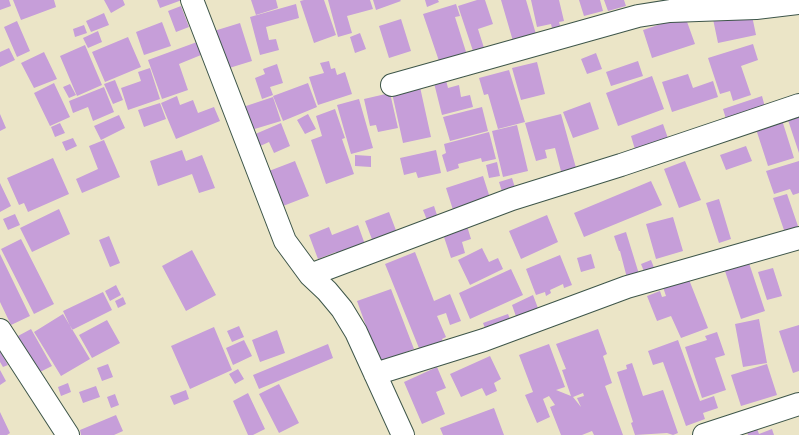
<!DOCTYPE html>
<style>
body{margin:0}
canvas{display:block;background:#ebe5c7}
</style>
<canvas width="799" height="435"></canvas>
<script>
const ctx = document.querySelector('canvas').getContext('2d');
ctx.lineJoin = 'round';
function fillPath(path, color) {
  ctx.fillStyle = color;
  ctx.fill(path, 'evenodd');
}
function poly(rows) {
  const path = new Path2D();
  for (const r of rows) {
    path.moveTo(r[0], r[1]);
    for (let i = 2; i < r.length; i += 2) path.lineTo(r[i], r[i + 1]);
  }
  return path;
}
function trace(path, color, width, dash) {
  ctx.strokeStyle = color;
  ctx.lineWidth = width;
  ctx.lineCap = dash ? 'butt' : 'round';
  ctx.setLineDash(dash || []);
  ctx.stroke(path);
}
fillPath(poly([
 [0,0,9,0,11,6,0,10],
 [13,0,54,0,56,7,21,20],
 [104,0,123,0,125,5,111,13],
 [157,0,182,0,160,8],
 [251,0,276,0,278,8,256,15],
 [304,0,324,0,336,35,314,43,300,1],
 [328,0,370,0,373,9,347,16,352,33,338,37],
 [373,0,400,0,401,1,376,10],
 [425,0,438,0,439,2,427,7],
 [477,0,485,0,493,24,478,29,485,51,474,54,458,6],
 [501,0,526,0,538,41,515,48],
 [531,0,559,0,564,21,559,22,561,29,553,32,551,24,537,27],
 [579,0,600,0,603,11,584,16],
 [604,0,624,0,626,6,608,11],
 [296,4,299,18,266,27,269,40,276,39,279,50,260,55,250,17],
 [456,4,460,16,455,17,467,55,440,64,423,14],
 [181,6,189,27,176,32,168,11],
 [751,11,756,35,718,43,713,19],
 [104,13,109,25,91,32,86,21],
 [685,16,695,44,652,58,643,30],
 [401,19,411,51,389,58,379,26],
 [17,21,30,51,17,57,4,27],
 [162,22,171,46,144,55,136,32],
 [240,23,252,61,226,69,214,31],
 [84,25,87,33,75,37,73,29],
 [98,31,102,42,88,48,83,38],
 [360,33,366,49,355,53,350,37],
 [128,37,141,67,105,82,92,52],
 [197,42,201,55,179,64,188,90,162,99,148,60],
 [753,44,758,60,741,66,751,95,733,101,730,91,720,94,708,58],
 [85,45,102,85,77,96,60,56],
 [9,48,15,60,0,67,0,52],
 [44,52,57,79,34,88,21,63],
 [596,53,602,69,587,74,581,59],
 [329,61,331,69,335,68,337,75,345,72,352,94,318,105,309,77,324,73,320,63],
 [638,61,643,76,611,86,606,72],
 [537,62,545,94,521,100,512,68],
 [277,64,283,83,270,87,273,95,262,99,255,78,265,74,263,69],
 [150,68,160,99,128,110,121,88,141,81,138,72],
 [509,70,525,122,498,129,488,94,484,95,479,78],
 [688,74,693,88,713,81,718,97,672,112,662,82],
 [445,76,448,88,459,85,461,97,470,95,473,107,442,115,433,79],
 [652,76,664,109,618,126,606,93],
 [115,80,123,100,113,104,104,84],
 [54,83,70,117,50,126,34,93],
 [308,83,317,107,283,121,273,96],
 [70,84,76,95,69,98,63,87],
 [104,87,114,112,93,121,88,107,73,113,69,101],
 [420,87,431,137,403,143,392,93],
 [390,93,398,128,378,132,376,125,370,126,364,99],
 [177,96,180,105,193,100,198,113,214,107,220,121,176,139,161,103],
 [762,96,765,107,726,119,723,109],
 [273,97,281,121,248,131,240,108],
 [359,99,373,148,351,154,337,105],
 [590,102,599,129,573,138,563,112],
 [160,103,166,119,144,127,138,110],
 [482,107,488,131,450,141,443,117],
 [335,109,345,138,342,139,354,174,326,184,311,140,322,136,316,116],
 [799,110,799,153,786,114],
 [0,114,6,128,0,131],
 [308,114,316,129,305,134,297,120],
 [561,114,578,175,563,179,555,148,545,150,547,158,536,161,525,123],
 [119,115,125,128,101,140,94,126],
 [782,120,794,158,768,166,756,129],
 [60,123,65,133,55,137,51,127],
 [281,123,290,146,274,153,269,142,258,147,253,135],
 [663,124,670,144,637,156,631,136],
 [517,125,528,171,503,177,492,131],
 [489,132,496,159,482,162,481,158,458,164,459,168,447,172,442,155,446,153,444,144],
 [73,138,77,146,66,151,62,142],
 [104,140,120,177,82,193,76,179,98,169,89,146],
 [746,146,752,161,726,170,720,155],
 [182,150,186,161,202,155,215,188,199,193,192,174,158,186,150,161],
 [436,150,441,173,418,178,416,172,404,175,400,158],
 [355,155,371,156,371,167,355,166],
 [53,158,69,194,28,212,24,203,19,205,7,178],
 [295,161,309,196,283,206,269,171],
 [685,161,701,200,679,208,664,169],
 [799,161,799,193,793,195,790,189,774,194,766,171],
 [497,162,500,176,489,178,486,165],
 [483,176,491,201,454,213,446,188],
 [512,178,517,194,504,198,499,182],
 [651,181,662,205,584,237,574,213],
 [0,183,11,206,0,212],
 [787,194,799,229,785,233,773,198],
 [719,199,731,239,719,243,706,203],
 [434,206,439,221,429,225,423,210],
 [59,209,70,234,32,252,20,228],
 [389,212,397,233,373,242,365,221],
 [15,214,20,225,8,230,3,219],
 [547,215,558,242,521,259,509,231],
 [673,217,683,251,656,259,646,224],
 [358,225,367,250,338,260,336,252,318,259,309,235,329,227,332,235],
 [467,226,471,239,462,242,465,253,451,258,443,234],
 [626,232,639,274,627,278,620,251,619,251,614,236],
 [109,236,120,263,110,267,99,240],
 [21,239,54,304,34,314,1,249],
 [482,248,489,262,498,258,503,269,470,285,458,260],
 [192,250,216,295,186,311,162,266],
 [415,252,434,301,450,294,461,321,450,325,446,313,437,316,446,337,442,339,446,349,423,358,385,264],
 [0,254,30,316,11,325,0,302],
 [591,254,595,268,581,272,577,258],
 [560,255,572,285,564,288,563,284,550,290,551,293,546,296,545,292,536,295,526,269],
 [651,260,657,275,647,279,641,264],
 [749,263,765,311,741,319,725,271],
 [773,268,782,296,767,300,758,272],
 [511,269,523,295,470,319,459,293],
 [688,277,708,328,681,338,671,316,657,321,647,296,660,291,662,297,666,296,663,287],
 [116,285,121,295,110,301,105,291],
 [391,289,414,349,379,362,357,301],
 [103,292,112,310,72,330,63,311],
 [533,295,541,316,519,325,512,305],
 [123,297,126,304,118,308,115,301],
 [63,314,90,359,61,376,34,332],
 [508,314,513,327,488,336,483,323],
 [759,319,767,363,743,367,735,324],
 [107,320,120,343,92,358,79,335],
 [799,325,799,371,793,373,779,331],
 [239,326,244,337,232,342,227,331],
 [214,327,232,370,190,389,171,346],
 [31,329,52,366,38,373,18,336],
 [598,329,607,354,603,356,612,383,605,386,623,435,594,435,592,431,582,435,561,435,550,407,555,405,549,396,543,399,550,417,537,423,525,395,533,392,519,355,549,344,565,387,556,390,571,396,562,370,566,369,556,344],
 [583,393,584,396,577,398,581,407,573,397],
 [277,330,285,353,260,362,252,340],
 [717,332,725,355,715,358,726,390,702,398,685,347,707,340,705,336],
 [244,340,252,356,233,365,226,348],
 [678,340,700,401,714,396,718,408,703,413,705,419,686,426,663,362,653,365,648,351],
 [328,344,333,358,259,389,253,375],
 [0,351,8,365,3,367,0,362],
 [490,356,501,379,494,383,497,391,486,396,482,388,461,397,450,374],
 [632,363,643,396,663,390,678,433,673,435,667,433,635,435,631,423,633,422,617,372,627,369,626,365],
 [108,364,113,377,102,381,97,368],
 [767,364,777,395,741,406,731,375],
 [437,367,446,388,436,392,445,414,422,424,404,382],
 [238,369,244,379,235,384,229,374],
 [0,370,6,381,0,385],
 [68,383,71,392,61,396,58,387],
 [279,384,299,423,279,433,259,394],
 [96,386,100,397,83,403,79,392],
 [186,390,189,399,174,405,170,396],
 [248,393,265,429,253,435,248,435,233,401],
 [115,394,119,405,111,408,107,397],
 [494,408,504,435,443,435,440,428],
 [0,412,10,433,7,435,0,435],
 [116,415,123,431,114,435,81,435,80,430],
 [755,423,759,434,772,429,774,435,748,435,745,426]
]), '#c69ed9');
const minor = poly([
 [192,0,285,241,310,275,327,291,342,309,356,332,403,435],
 [392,85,638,16,670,11,756,8,799,3],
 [310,275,512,199,621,165,799,105],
 [0,330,68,435],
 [375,374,484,340,627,287,799,238],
 [704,435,799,404]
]);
trace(minor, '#3e564a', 24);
trace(minor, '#fff', 22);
</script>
